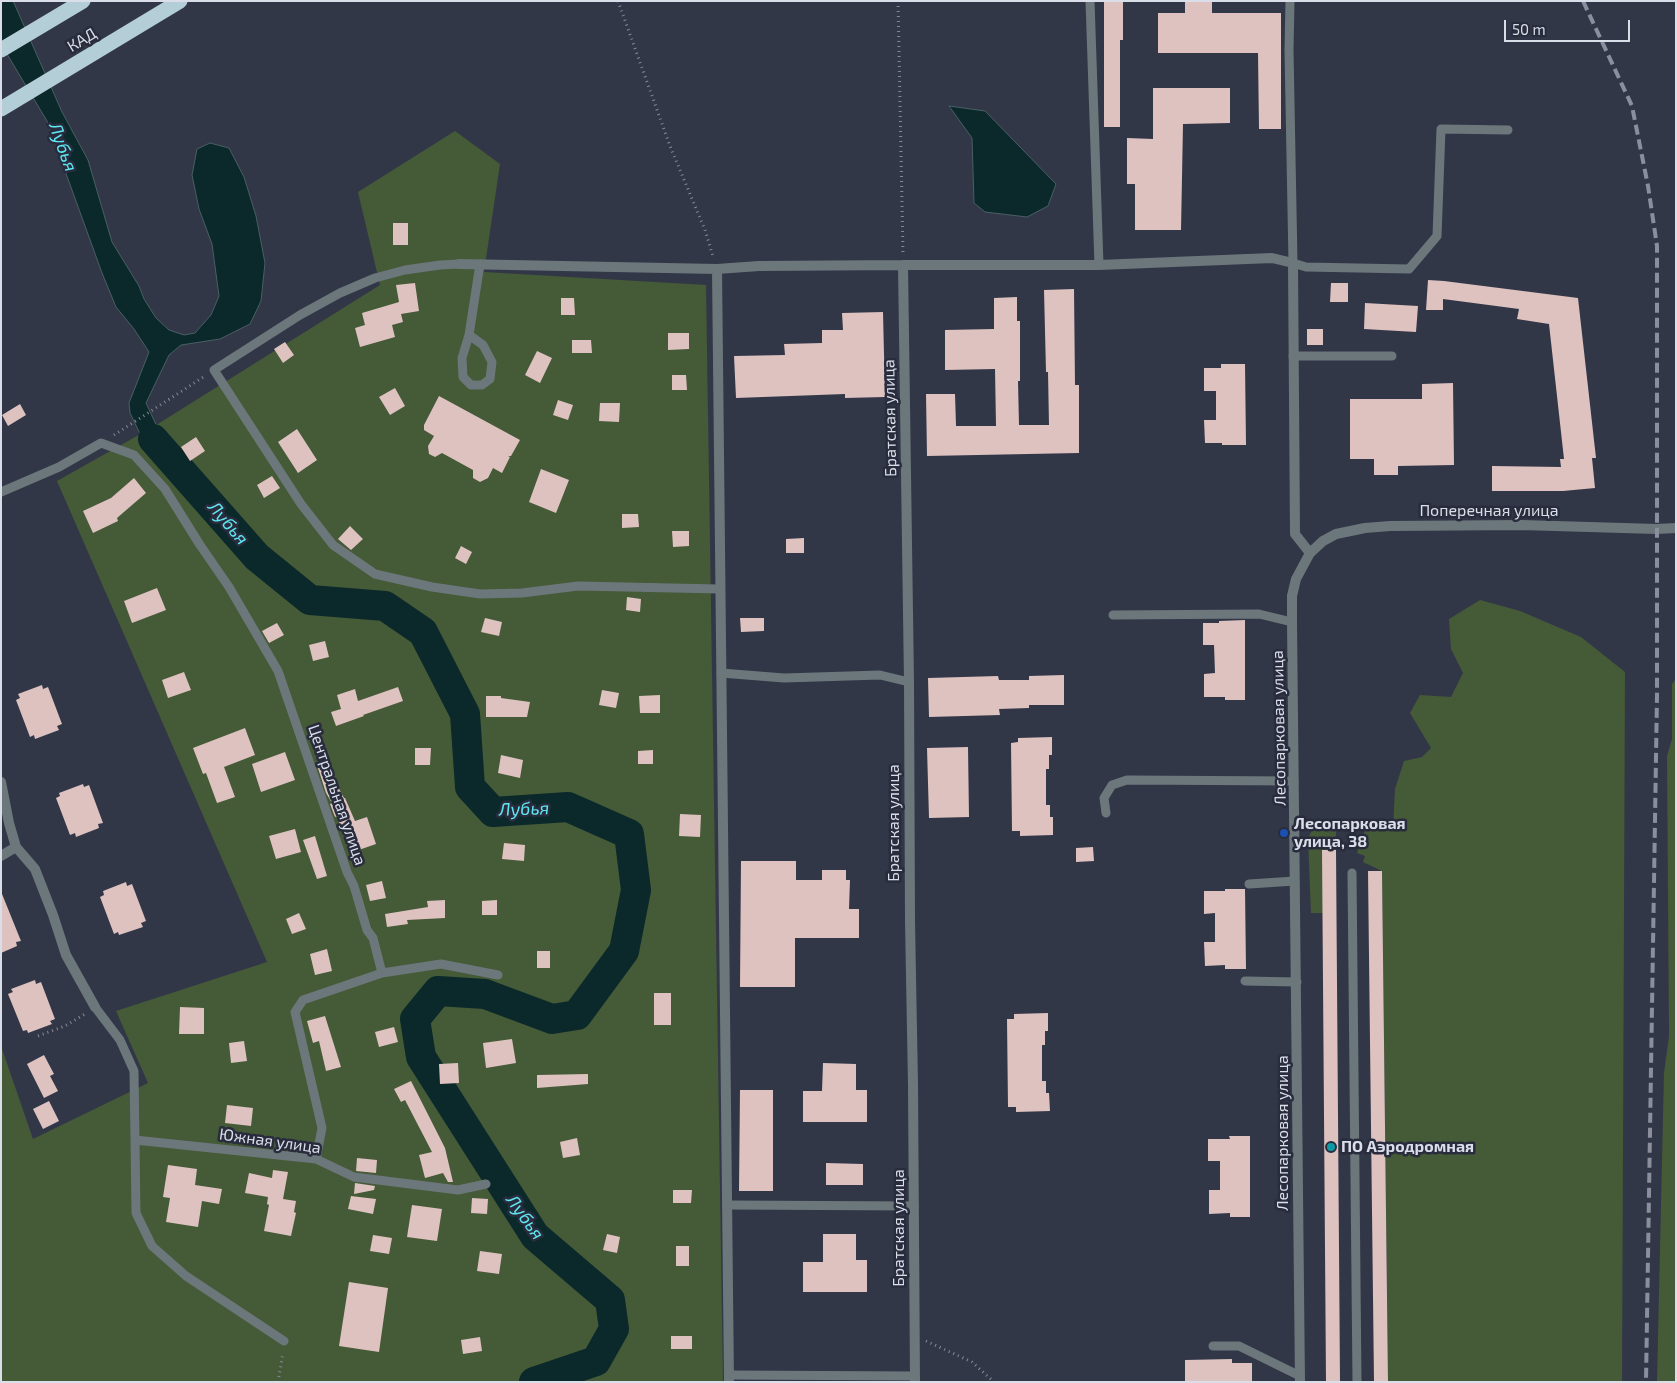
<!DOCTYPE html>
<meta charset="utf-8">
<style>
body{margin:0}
#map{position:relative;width:1677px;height:1383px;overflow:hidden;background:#323748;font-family:"Exo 2",sans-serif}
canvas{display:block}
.frame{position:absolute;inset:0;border:2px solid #dadee9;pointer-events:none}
.scale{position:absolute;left:1504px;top:20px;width:126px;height:22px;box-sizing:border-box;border:2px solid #dadee9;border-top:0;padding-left:6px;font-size:15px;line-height:18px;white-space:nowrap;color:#dadee9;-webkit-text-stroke:4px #282c3d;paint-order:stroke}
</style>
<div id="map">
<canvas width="1677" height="1383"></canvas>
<div class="frame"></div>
<div class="scale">50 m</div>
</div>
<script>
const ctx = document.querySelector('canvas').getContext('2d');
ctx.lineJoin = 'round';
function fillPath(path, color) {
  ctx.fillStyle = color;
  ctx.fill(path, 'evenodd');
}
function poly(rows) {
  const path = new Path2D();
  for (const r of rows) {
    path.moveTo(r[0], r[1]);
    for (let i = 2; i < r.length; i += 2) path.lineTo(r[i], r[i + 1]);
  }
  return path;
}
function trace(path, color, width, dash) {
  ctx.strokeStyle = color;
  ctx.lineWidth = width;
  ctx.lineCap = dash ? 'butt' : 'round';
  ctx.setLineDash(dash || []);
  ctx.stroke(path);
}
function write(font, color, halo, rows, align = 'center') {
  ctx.font = font + ' "Exo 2",sans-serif';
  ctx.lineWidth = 5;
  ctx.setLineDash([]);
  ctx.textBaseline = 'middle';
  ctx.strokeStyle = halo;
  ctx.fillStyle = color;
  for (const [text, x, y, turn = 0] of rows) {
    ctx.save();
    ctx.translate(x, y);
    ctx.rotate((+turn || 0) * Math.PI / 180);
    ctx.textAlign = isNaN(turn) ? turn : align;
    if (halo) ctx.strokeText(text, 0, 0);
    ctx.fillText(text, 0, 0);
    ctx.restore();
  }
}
fillPath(poly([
 [455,131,500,164,484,272,706,285,723,1382,1,1382,1,1046,33,1139,148,1083,116,1011,267,962,57,481,153,427,380,285,358,192],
 [1480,600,1520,611,1581,637,1625,672,1622,1382,1388,1382,1382,871,1363,862,1365,856,1357,853,1365,830,1393,829,1395,789,1404,761,1422,757,1431,748,1410,713,1420,695,1451,697,1463,673,1451,649,1449,619],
 [1676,679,1676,1382,1657,1382,1664,1073,1669,1036,1667,756,1672,739,1672,684],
 [1313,828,1336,829,1336,850,1323,850,1323,913,1311,913,1308,838]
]), '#455a36');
const water = poly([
 [1,1,13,1,14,3,62,112,88,160,112,242,139,286,144,299,156,318,169,330,184,335,195,333,211,315,219,296,212,244,199,209,192,175,197,149,210,143,229,148,244,177,256,216,265,263,261,301,250,324,220,339,181,345,169,355,146,403,159,431,186,464,176,474,144,442,130,413,129,403,149,352,134,329,116,307,102,273,47,121,1,44,1,1],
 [949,106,985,111,1056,184,1048,206,1027,217,985,212,974,203,972,138,949,106]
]);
fillPath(water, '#0b292b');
trace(water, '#495f64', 1);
trace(poly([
 [153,439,257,557,310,600,385,606,423,632,465,714,470,787,493,812,568,807,629,834,636,890,624,951,577,1015,552,1019,485,994,438,991,415,1019,421,1057,535,1236,610,1300,614,1329,596,1361,534,1382]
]), '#0b292b', 30);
fillPath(poly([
 [1104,1,1123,1,1123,40,1120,40,1120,127,1104,127],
 [1185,1,1212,1,1212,13,1281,13,1281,129,1259,129,1258,53,1158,53,1158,13,1185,13],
 [1153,88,1230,88,1230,123,1183,124,1181,230,1135,230,1135,184,1127,184,1127,138,1153,139],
 [393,223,408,223,408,245,393,245],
 [1428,280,1444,281,1578,298,1596,458,1592,458,1595,488,1563,491,1492,491,1492,466,1561,467,1560,459,1564,459,1549,324,1517,319,1519,309,1443,299,1443,310,1426,310],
 [415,283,419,311,401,314,403,322,392,325,395,337,360,347,355,328,365,325,362,313,399,302,396,285],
 [1331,283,1348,283,1348,302,1330,302],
 [1074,289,1075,385,1079,385,1079,453,927,456,926,394,955,394,956,426,996,426,995,369,945,370,945,330,994,329,994,298,1017,297,1017,321,1020,321,1020,381,1018,381,1019,425,1049,425,1048,372,1046,372,1044,290],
 [561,298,574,298,575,315,561,315],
 [1365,303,1418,306,1416,332,1364,329],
 [883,312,885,397,845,398,845,394,736,398,734,356,785,355,784,344,822,343,822,330,843,330,842,313],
 [1307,329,1323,329,1323,345,1307,345],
 [668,333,689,333,689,349,668,350],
 [572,340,591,340,592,353,572,353],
 [285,342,294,355,283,363,274,349],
 [537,351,552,358,540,383,525,375],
 [1221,364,1245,364,1246,445,1222,445,1222,443,1205,443,1204,420,1216,420,1216,391,1204,391,1204,368,1221,368],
 [672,375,686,375,687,390,672,390],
 [1453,383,1454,465,1398,466,1398,475,1374,475,1374,459,1350,459,1350,399,1422,399,1422,384],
 [395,388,405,406,390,415,379,397],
 [439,396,520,440,511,456,508,456,510,457,502,473,493,468,488,478,480,482,473,478,473,470,442,453,435,457,429,454,428,446,434,436,424,430,424,425],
 [558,400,573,405,568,420,553,415],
 [600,403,620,403,619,422,599,421],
 [20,404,26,415,8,426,2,415],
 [297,429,317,460,298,473,278,442],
 [196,437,205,451,190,461,181,447],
 [541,469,569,480,556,513,529,502],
 [272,476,280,488,264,498,257,485],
 [134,478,146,493,117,518,118,521,93,533,83,511,111,498],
 [622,514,638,514,639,527,622,528],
 [350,526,363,539,351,550,338,539],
 [672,531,689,531,689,546,673,547],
 [804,538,804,553,786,553,786,539],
 [461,546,472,552,466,564,455,558],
 [157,588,166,610,132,623,124,601],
 [627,597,641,599,640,612,626,610],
 [485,618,502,622,499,636,481,632],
 [740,618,764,618,764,631,741,632],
 [1245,620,1245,700,1225,700,1225,697,1204,697,1204,674,1215,673,1214,645,1203,645,1203,623,1219,623,1219,621],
 [277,623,284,635,269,643,262,631],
 [325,641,329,657,313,661,309,645],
 [184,672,191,690,168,698,162,680],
 [1064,675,1064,705,1029,705,1029,708,999,709,1000,715,929,717,928,678,998,676,999,680,1029,680,1029,676],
 [42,685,43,689,48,687,62,724,57,726,59,730,35,739,34,735,30,737,16,700,20,698,18,694],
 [398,687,403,701,363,715,364,716,336,726,331,712,341,709,337,695,355,689,358,701],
 [602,690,619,693,616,708,599,705],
 [660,695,660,713,640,713,639,696],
 [486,696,501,696,501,698,530,702,527,717,486,717],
 [245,728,255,755,224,767,235,797,217,803,206,773,203,774,193,748],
 [1052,737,1052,755,1049,755,1049,769,1046,769,1046,805,1050,805,1050,817,1053,817,1053,835,1020,836,1020,831,1012,831,1011,743,1018,742,1018,738],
 [968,747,969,817,929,818,927,748],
 [415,748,431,748,430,765,415,765],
 [653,750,653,764,638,764,638,751],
 [285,752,295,780,261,792,252,764],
 [501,755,523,760,520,778,498,773],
 [326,759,333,771,330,772,344,798,345,798,355,821,367,817,376,844,350,853,337,816,335,817,330,804,332,803,326,793,317,765],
 [83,784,84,787,89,785,103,823,98,824,99,828,76,837,75,833,70,835,56,798,60,796,59,793],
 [680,814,701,815,700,837,679,836],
 [295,829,301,852,276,859,269,836],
 [315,836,327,876,317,879,303,840],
 [504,843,525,845,524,861,502,859],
 [1093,847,1094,861,1076,862,1076,848],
 [1322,850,1336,850,1340,1382,1326,1382],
 [741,861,796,861,796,880,822,880,822,870,846,870,846,880,850,880,849,909,859,909,859,938,795,938,795,987,740,987],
 [1368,871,1382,871,1388,1382,1374,1382],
 [382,881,386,898,370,901,366,885],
 [126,882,127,886,132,884,146,921,141,923,143,927,119,935,118,932,114,934,100,897,104,895,103,891],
 [1225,889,1245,889,1246,969,1225,969,1225,965,1205,966,1204,942,1215,942,1215,913,1204,914,1204,891,1225,891],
 [2,894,21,941,16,942,17,946,1,953],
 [445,900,445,918,407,920,408,924,387,927,385,914,428,907,427,901],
 [497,900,497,915,482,915,482,901],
 [299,913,306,929,292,934,286,919],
 [327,949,332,971,315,975,310,954],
 [537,951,550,951,550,968,537,968],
 [35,980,36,984,41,982,55,1019,50,1021,52,1024,28,1033,27,1030,23,1031,8,994,13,992,11,989],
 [654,993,671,993,671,1025,654,1025],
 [180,1007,204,1008,204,1034,179,1034],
 [1048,1013,1048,1031,1045,1031,1045,1045,1042,1045,1042,1081,1046,1081,1046,1093,1049,1093,1050,1111,1016,1112,1016,1107,1008,1107,1007,1019,1014,1019,1014,1014],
 [325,1016,341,1067,326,1071,319,1041,313,1043,307,1021],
 [394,1027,398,1042,379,1047,375,1032],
 [512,1039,516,1063,486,1068,483,1043],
 [244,1041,247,1061,231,1063,229,1043],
 [44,1055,54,1074,50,1076,58,1091,44,1098,27,1064],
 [458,1063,459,1083,440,1084,439,1064],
 [823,1063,856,1064,856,1090,867,1090,867,1122,803,1122,803,1091,822,1091],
 [588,1074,588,1084,537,1088,537,1075],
 [411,1081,445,1148,453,1182,448,1182,443,1173,425,1178,419,1155,432,1152,405,1100,401,1102,394,1089],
 [740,1090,773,1090,773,1191,739,1191],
 [49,1101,59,1121,43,1129,33,1109],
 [227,1105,253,1108,251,1126,225,1123],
 [1229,1136,1250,1136,1250,1217,1230,1217,1230,1213,1209,1214,1209,1190,1220,1190,1220,1161,1208,1161,1208,1139,1230,1139],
 [577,1138,580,1155,563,1158,560,1142],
 [357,1158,377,1160,376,1173,356,1171],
 [826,1163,863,1164,863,1185,826,1185],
 [168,1165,197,1169,195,1185,222,1189,219,1204,202,1201,198,1227,166,1222,170,1198,163,1197],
 [273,1170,288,1172,283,1199,296,1201,294,1212,296,1213,291,1236,264,1231,269,1205,267,1204,268,1197,245,1193,249,1173,272,1178],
 [355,1183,375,1186,374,1190,354,1194],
 [673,1190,692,1190,691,1203,673,1203],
 [351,1196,376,1199,373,1214,348,1209],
 [472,1198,488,1199,487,1214,471,1213],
 [412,1205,442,1209,437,1241,407,1237],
 [607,1234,620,1237,617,1253,603,1250],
 [823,1234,856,1234,856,1260,867,1260,867,1292,803,1292,803,1262,823,1262],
 [373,1235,392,1238,389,1254,370,1251],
 [676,1246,689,1246,689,1266,676,1266],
 [480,1251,502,1254,499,1274,477,1271],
 [349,1282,388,1288,379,1352,339,1346],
 [671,1336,692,1336,692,1349,671,1349],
 [480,1337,482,1351,463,1354,461,1340],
 [1232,1359,1232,1363,1252,1363,1252,1382,1185,1382,1185,1360]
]), '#dec2c0');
trace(poly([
 [618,1,670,146,705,230,713,256],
 [898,1,903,253],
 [114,435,205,376],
 [38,1036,65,1026,85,1014],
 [926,1341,972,1362,994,1382],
 [278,1382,283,1353]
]), '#858997', 3, [1, 4]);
trace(poly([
 [1090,1,1099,265],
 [1290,1,1289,50,1293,263,1306,267,1409,269,1437,236,1441,129,1508,130],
 [459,264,440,265,405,270,375,278,340,293,300,315,214,370,301,504,333,545,375,574,432,587,480,594,522,593,578,586,720,589],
 [469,335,462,358,463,377,471,385,482,385,490,379,492,362,483,345,469,335,480,264],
 [1293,356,1392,356],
 [1,492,59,467,101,443,134,455,165,489,200,545,229,587,278,671,347,872,354,886,367,930,373,938,382,973,303,1000,295,1012,322,1128,316,1159],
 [1113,615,1259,614,1292,622],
 [721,673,784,678,880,675,909,682],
 [1106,813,1104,798,1112,785,1127,780,1294,781],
 [1352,873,1357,1382],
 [1249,884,1295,881],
 [382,973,441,964,498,975],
 [1245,981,1297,982],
 [95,1007,120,1040,134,1071,136,1213,152,1246,186,1276,284,1341],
 [135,1140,316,1159,354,1177,458,1190,486,1184],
 [727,1205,914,1206],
 [1213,1346,1239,1346,1300,1376],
 [729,1375,915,1376]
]), '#6c777b', 9);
trace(poly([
 [459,264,717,269,759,266,903,265,1099,265,1272,258,1293,263,1295,534,1310,553],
 [903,265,909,682,910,921,913,1085,915,1382],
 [717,269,729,1382],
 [1,782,9,823,16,847,35,869,53,915,66,955,95,1007],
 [1,856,16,847]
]), '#6c777b', 10);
trace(poly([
 [1300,1382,1292,622,1292,596,1296,579,1310,553,1323,541,1336,534,1365,528,1390,526,1521,525,1657,529,1676,528]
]), '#6c777b', 10);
trace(poly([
 [1,50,83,1],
 [1,109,180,1]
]), '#b4ced8', 15);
trace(poly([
 [1583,1,1632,106,1648,186,1657,246,1657,695,1646,1382]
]), '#8b8f9d', 4, [10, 5]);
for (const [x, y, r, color] of [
 [1284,833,5,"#1a4fb4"],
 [1331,1147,5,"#0f9aa8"]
]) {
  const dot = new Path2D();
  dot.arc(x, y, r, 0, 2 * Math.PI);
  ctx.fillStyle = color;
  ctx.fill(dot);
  trace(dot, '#282c3d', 2);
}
write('16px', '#dadee9', '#282c3d', [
 ["КАД",82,40,-31],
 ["Братская улица",890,418,-91],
 ["Поперечная улица",1489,511],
 ["Лесопарковая улица",1279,728,-91],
 ["Центральная улица",337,795,71],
 ["Братская улица",894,823,-90],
 ["Лесопарковая улица",1283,1133,-90],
 ["Южная улица",270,1141,8],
 ["Братская улица",899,1228,-90]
]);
write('bold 16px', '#dadee9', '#282c3d', [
 ["Лесопарковая",1294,824],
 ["улица, 38",1294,842],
 ["ПО Аэродромная",1341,1147]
], 'left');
write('italic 18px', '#5ee7f1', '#282c3d', [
 ["Лубья",63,147,70],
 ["Лубья",228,523,49],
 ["Лубья",524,809,-2],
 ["Лубья",525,1217,54]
]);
</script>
